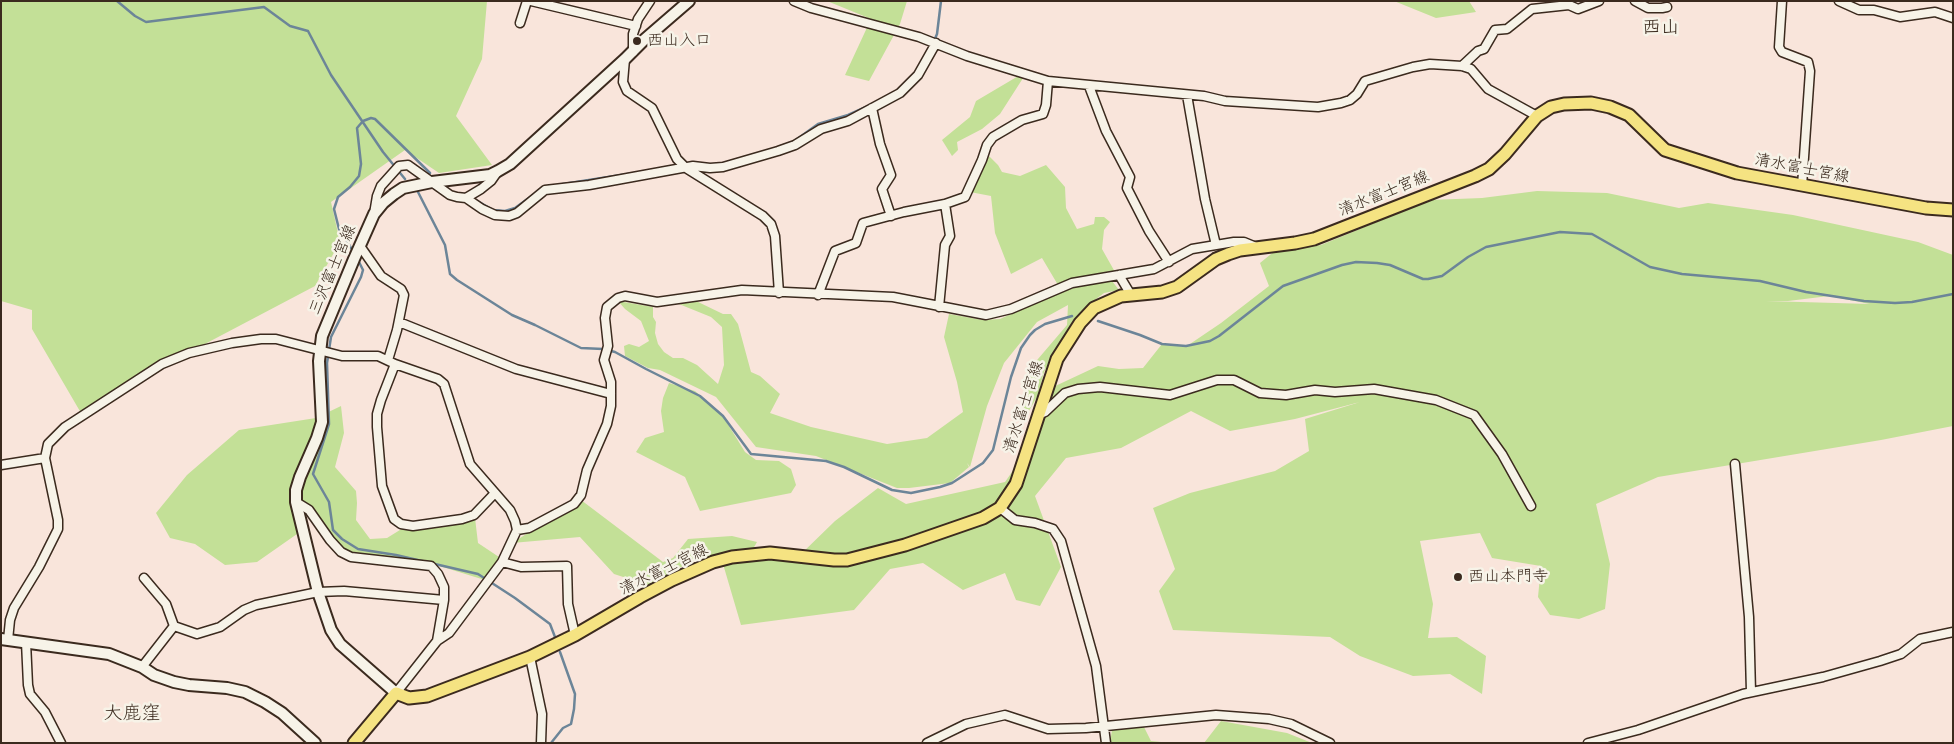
<!DOCTYPE html>
<meta charset="utf-8">
<style>
body{margin:0}
#map{position:relative;width:1954px;height:744px;overflow:hidden;background:#f9e5db;font-family:"Balsamiq Sans",sans-serif}
canvas{display:block}
.frame{position:absolute;inset:0;border:2px solid #3b2a1e;pointer-events:none}
</style>
<div id="map">
<canvas width="1954" height="744"></canvas>
<div class="frame"></div>
</div>
<script>
const ctx = document.querySelector('canvas').getContext('2d');
ctx.lineJoin = 'round';
function fillPath(path, color) {
  ctx.fillStyle = color;
  ctx.fill(path, 'evenodd');
}
function poly(rows) {
  const path = new Path2D();
  for (const r of rows) {
    path.moveTo(r[0], r[1]);
    for (let i = 2; i < r.length; i += 2) path.lineTo(r[i], r[i + 1]);
  }
  return path;
}
function trace(path, color, width, dash) {
  ctx.strokeStyle = color;
  ctx.lineWidth = width;
  ctx.lineCap = dash ? 'butt' : 'round';
  ctx.setLineDash(dash || []);
  ctx.stroke(path);
}
function write(font, color, halo, rows, align = 'center') {
  ctx.font = font + ' "Balsamiq Sans","Klee One",sans-serif';
  ctx.lineWidth = 5;
  ctx.setLineDash([]);
  ctx.textBaseline = 'middle';
  ctx.strokeStyle = halo;
  ctx.fillStyle = color;
  for (const [text, x, y, turn = 0] of rows) {
    ctx.save();
    ctx.translate(x, y);
    ctx.rotate((+turn || 0) * Math.PI / 180);
    ctx.textAlign = isNaN(turn) ? turn : align;
    if (halo) ctx.strokeText(text, 0, 0);
    ctx.fillText(text, 0, 0);
    ctx.restore();
  }
}
fillPath(poly([
 [1,1,487,1,482,59,456,116,492,165,439,173,405,150,331,202,340,242,315,286,184,355,81,413,32,329,32,310,1,301],
 [827,1,907,1,900,24,869,81,845,75,871,19],
 [1394,1,1469,1,1476,12,1436,18],
 [1020,75,1025,75,1000,114,982,129,957,142,958,150,952,156,942,140,970,117,976,101],
 [989,156,998,165,1002,172,1020,176,1046,165,1065,187,1066,208,1077,229,1094,224,1095,217,1104,217,1110,222,1104,230,1102,249,1115,272,1069,279,1058,285,1042,258,1011,274,995,233,991,196,970,192],
 [1537,191,1607,193,1679,208,1708,203,1793,215,1918,242,1953,255,1953,426,1881,440,1658,477,1596,504,1610,564,1605,609,1579,619,1550,615,1538,597,1541,566,1492,558,1480,533,1420,541,1433,604,1428,638,1457,637,1486,656,1482,694,1450,674,1413,676,1360,656,1330,637,1173,630,1159,591,1175,569,1153,508,1190,493,1275,471,1309,451,1305,419,1360,402,1295,419,1230,431,1191,411,1121,448,1066,458,1035,496,1061,567,1040,606,1016,600,1005,573,963,590,923,563,890,569,854,610,741,625,723,564,799,556,835,521,878,488,906,504,1005,482,1039,433,1051,388,1098,366,1119,369,1143,368,1162,344,1187,346,1221,323,1269,286,1260,263,1276,250,1321,245,1430,200,1482,198],
 [1829,296,1870,304,1766,301,1788,301],
 [1106,279,1112,281,1119,290,1104,293,1088,305,1070,326,1044,372,1038,395,1025,418,1023,413,1027,379,1032,366,1067,325,1068,305,1037,322,1004,363,987,406,970,467,967,463,969,467,950,483,909,488,897,488,816,456,756,447,716,397,660,370,648,368,625,356,624,346,629,344,639,347,649,341,641,321,625,309,618,301,653,307,653,317,656,322,655,333,658,344,664,352,673,358,683,358,697,365,718,384,724,365,722,327,711,317,674,302,694,300,723,314,731,314,738,324,751,372,760,376,780,394,770,413,811,427,887,444,927,438,963,412,957,382,944,337,949,314,983,320,1000,319,1063,290,1092,281],
 [669,383,695,391,721,413,745,452,756,460,779,461,791,469,796,485,791,493,700,511,685,477,636,452,645,438,664,432,661,411,663,398],
 [341,406,344,433,335,467,356,491,357,503,356,520,370,539,387,538,408,525,475,518,478,543,499,557,488,581,433,564,351,557,326,535,306,509,297,506,297,534,257,562,225,565,195,544,170,538,156,513,187,475,239,430,316,418],
 [581,500,663,562,673,558,688,539,732,536,757,542,753,549,726,556,700,558,677,569,651,586,614,574,580,537,512,543],
 [1221,721,1287,733,1312,743,1204,743],
 [1144,727,1151,741,1171,743,1110,743,1112,730]
]), '#c3e097');
trace(poly([
 [117,1,135,16,146,22,264,7,290,26,308,31,331,75,383,152,405,179],
 [934,41,937,34,941,1],
 [781,146,793,142,818,124,848,115,866,107],
 [563,184,634,173],
 [418,192,445,245,450,274,457,280,512,315,535,325,581,348,603,349,615,352,646,369,700,396,723,416,751,454,826,461,844,467,892,490,911,493,940,487,952,483,983,463,993,450,1011,377,1021,348,1030,335,1035,330,1045,324,1072,316],
 [474,199,493,210,505,211,515,208,533,195],
 [353,251,339,229,334,209,338,197,350,187,359,176,361,164,357,128,363,121,371,118,375,119,430,173],
 [358,260,363,270,361,277,331,337,327,363,329,424,313,474,329,502,333,530,342,539,358,549,396,555,478,574,515,598,550,624,555,637],
 [1098,321,1140,335,1162,344,1186,346,1210,341,1219,336,1283,286,1342,265,1356,262,1377,263,1390,265,1423,279,1428,279,1442,276,1468,257,1486,247,1560,232,1592,234,1650,267,1682,274,1760,281,1806,292,1864,301,1895,303,1912,302,1953,294],
 [551,743,563,728,571,724,574,709,575,694,560,652]
]), '#6c8598', 2.5);
const street = poly([
 [531,1,636,26],
 [794,1,811,8,919,37,967,56,1048,81,1204,96,1225,101,1318,107,1341,103,1350,100,1357,94,1365,81,1413,67,1430,64,1462,66,1471,69,1488,89,1537,116],
 [1635,1,1648,8,1662,8,1667,7],
 [1782,1,1779,47,1782,52,1808,62,1810,71,1802,186],
 [1839,1,1859,10,1874,10,1900,17,1935,12,1953,18],
 [520,23,527,1],
 [633,52,633,34,638,19,650,1],
 [625,59,623,82,627,91,652,108,677,159,686,168,763,216,771,224,775,236,779,293],
 [1462,66,1478,51,1484,49,1495,30,1507,29,1532,9,1569,5,1578,9,1599,1],
 [1089,86,1106,131,1130,177,1127,188,1149,231,1169,262],
 [1187,95,1205,199,1216,245],
 [872,108,880,144,891,175,882,189,891,216],
 [466,198,482,209,495,215,509,216,517,213,545,190,589,185,693,166,710,168,723,167,778,151,795,145,821,129,848,121,900,93,918,75,936,43],
 [374,214,377,196,381,186,399,166,408,165,450,195,457,197,466,198,481,189,491,181,498,171],
 [360,246,381,276,401,289,404,295,397,330,388,360],
 [1119,275,1131,295],
 [818,295,835,251,856,243,863,223,904,212,945,204,965,197,982,160,987,145,993,137,1022,120,1043,114,1046,105,1048,81],
 [939,307,945,245,950,236,945,204],
 [399,322,516,369,611,394],
 [395,364,381,400,377,414,377,427,382,486,394,519,401,524,413,526,462,519,474,515,495,493],
 [1038,415,1045,412,1065,393,1078,389,1100,387,1170,395,1217,380,1234,380,1260,393,1286,395,1315,390,1335,392,1374,389,1436,400,1474,415,1502,454,1531,506],
 [1735,464,1749,617,1751,692],
 [1,465,45,458],
 [296,502,309,510,330,540,341,552,351,557,431,566,438,574,444,587,444,600,437,641],
 [1000,508,1015,520,1035,523,1053,529,1061,541,1096,666,1106,743],
 [517,530,529,528,574,504,581,495,587,470,607,424,611,406,611,382,604,360,608,346,605,318,607,307,618,298,625,296,657,302,742,290,893,297,986,315,1011,309,1072,283,1154,269,1192,249,1234,242,1244,242,1256,247],
 [502,562,521,567,567,566,568,604,575,635],
 [144,578,166,604,174,626],
 [8,640,10,620,14,608,39,567,58,529,58,520,45,458,48,444,65,427,162,364,189,353,232,343,261,339,276,339,342,356,378,356,395,364,438,379,444,384,470,464,510,510,515,521,517,530,502,562,449,633,437,641,396,693],
 [26,642,28,685,30,694,45,712,61,743],
 [530,657,542,714,541,743],
 [142,667,174,626,197,634,220,627,244,610,256,605,318,592,344,591,444,600],
 [927,743,966,724,1005,715,1048,729,1086,728,1216,715,1269,719,1291,724,1330,743],
 [1588,743,1638,730,1743,694,1823,677,1880,661,1901,654,1920,639,1953,632]
]);
const secondary = poly([
 [1,639,109,654,142,667,154,675,174,682,189,685,227,688,245,692,265,702,282,713,315,743],
 [396,693,340,644,331,630,318,592,296,502,296,490,300,477,317,438,322,422,319,361,322,336,354,259,374,214,383,203,394,194,403,188,432,182,490,175,498,171,510,164,625,59,645,39,689,1]
]);
const primary = poly([
 [354,743,396,693,409,698,427,696,530,657,575,635,640,597,672,580,713,562,732,557,770,553,834,560,847,560,905,545,983,518,1000,508,1016,484,1057,359,1080,323,1094,308,1121,296,1162,292,1177,287,1216,259,1228,254,1240,250,1295,243,1314,239,1475,176,1489,169,1505,154,1537,116,1551,107,1564,104,1591,103,1610,107,1629,115,1665,150,1737,173,1926,208,1953,210]
]);
trace(street, '#3b2a1e', 11);
trace(secondary, '#3b2a1e', 14);
trace(primary, '#3b2a1e', 15);
trace(street, '#f7f3e8', 8);
trace(secondary, '#f7f3e8', 10);
trace(primary, '#f5e382', 11);
for (const [x, y, r, color] of [
 [637,41,5,"#3b2a1e"],
 [1458,577,5,"#3b2a1e"]
]) {
  const dot = new Path2D();
  dot.arc(x, y, r, 0, 2 * Math.PI);
  ctx.fillStyle = color;
  ctx.fill(dot);
  trace(dot, '#f7f3e8', 2);
}
write('16px', '#3b2a1e', '#f7f3e8', [
 ["西山入口",647,41],
 ["西山本門寺",1468,577]
], 'left');
write('16px', '#3b2a1e', '#f7f3e8', [
 ["清水富士宮線",1802,169,11],
 ["清水富士宮線",1384,194,-22],
 ["三沢富士宮線",333,270,-67],
 ["清水富士宮線",1024,407,-72],
 ["清水富士宮線",664,570,-26]
]);
write('19px', '#3b2a1e', '#f7f3e8', [
 ["西山",1661,28],
 ["大鹿窪",132,714]
]);
</script>
